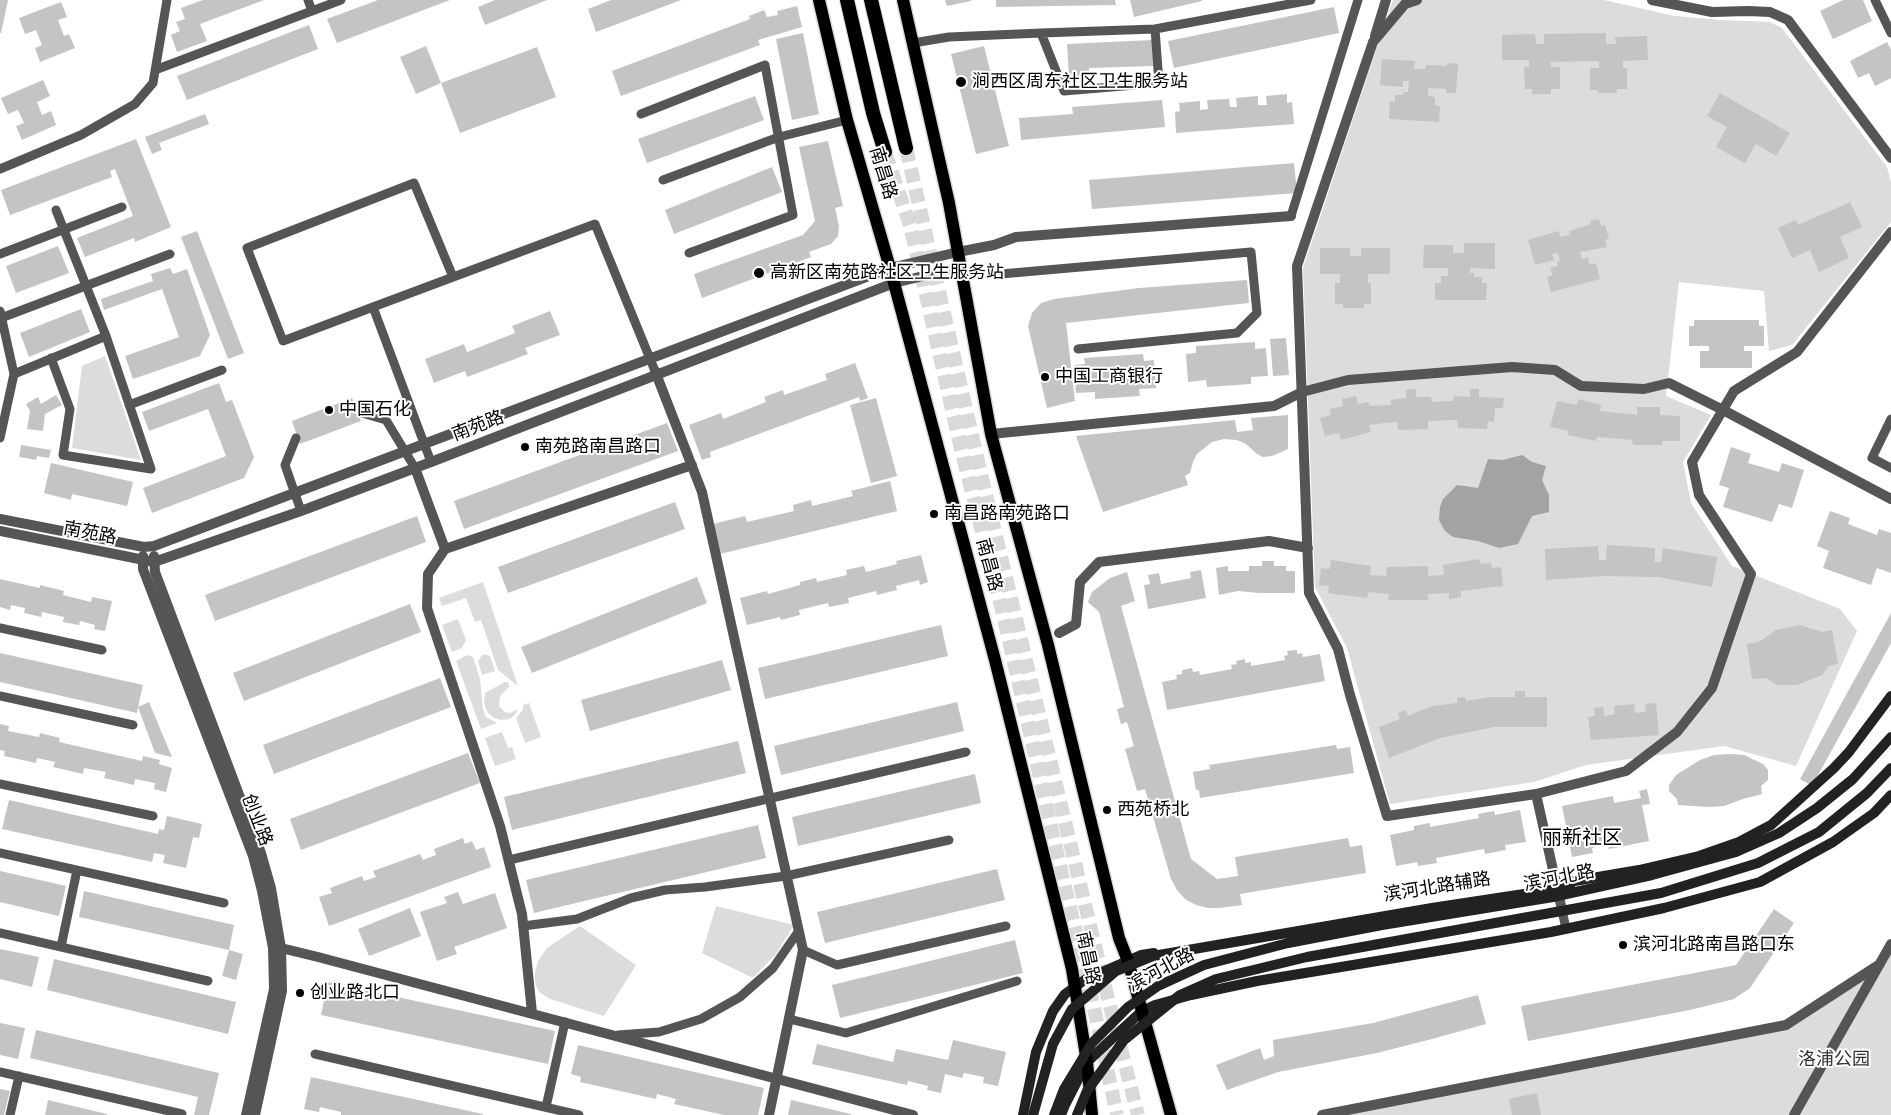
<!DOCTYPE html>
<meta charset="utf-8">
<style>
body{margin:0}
canvas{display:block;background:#fff}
</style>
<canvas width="1891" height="1115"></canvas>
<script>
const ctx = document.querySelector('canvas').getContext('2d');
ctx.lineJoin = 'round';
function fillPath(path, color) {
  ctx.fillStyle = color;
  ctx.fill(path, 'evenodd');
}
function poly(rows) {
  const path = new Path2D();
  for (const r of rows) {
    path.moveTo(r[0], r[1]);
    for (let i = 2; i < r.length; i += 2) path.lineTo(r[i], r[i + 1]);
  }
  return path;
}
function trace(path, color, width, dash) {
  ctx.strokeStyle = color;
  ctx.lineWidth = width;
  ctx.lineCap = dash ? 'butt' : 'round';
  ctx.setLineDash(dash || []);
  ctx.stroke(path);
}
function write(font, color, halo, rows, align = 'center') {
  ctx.font = font + ' "Alegreya Sans","Noto Sans SC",sans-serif';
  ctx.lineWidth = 4;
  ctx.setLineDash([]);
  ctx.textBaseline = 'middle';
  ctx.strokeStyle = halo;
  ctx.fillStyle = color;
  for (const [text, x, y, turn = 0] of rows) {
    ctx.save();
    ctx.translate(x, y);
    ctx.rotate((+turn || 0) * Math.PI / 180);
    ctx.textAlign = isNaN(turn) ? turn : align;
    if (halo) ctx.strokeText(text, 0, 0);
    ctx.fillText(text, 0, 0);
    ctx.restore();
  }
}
fillPath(poly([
 [1393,0,1604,0,1675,16,1720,20,1770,22,1782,28,1887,167,1891,183,1891,222,1792,345,1769,351,1764,291,1679,282,1666,396,1711,415,1683,462,1691,503,1732,566,1840,609,1857,631,1796,766,1724,746,1586,765,1534,782,1390,804,1347,648,1315,587,1303,268],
 [105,356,141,460,72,448,82,366],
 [483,582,518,686,498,670,481,620,475,622,466,598,442,606,439,598],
 [458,619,466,640,462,648,452,652,442,625],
 [483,654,490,656,495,671,482,675,478,661],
 [467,655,473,657,480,679,483,709,486,717,497,723,481,729,456,661],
 [505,682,508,682,509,687,500,696,499,706,505,712,510,713,518,709,515,715,509,719,501,720,494,718,488,713,485,707,484,700,485,693],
 [529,703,541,737,525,743,516,718,523,710,523,705],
 [502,732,508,748,512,747,516,759,495,766,485,738],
 [716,906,794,925,776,954,753,978,702,953],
 [580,926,636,965,604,1016,550,999,539,992,535,983,535,972,538,961,547,948],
 [1891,944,1891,1115,1322,1115,1786,1025,1880,964]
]), '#dcdcdc');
fillPath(poly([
 [1522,455,1532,462,1546,466,1542,480,1549,495,1549,512,1532,516,1518,544,1499,548,1478,541,1453,537,1445,531,1439,520,1440,507,1443,499,1457,485,1478,488,1488,459,1503,460]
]), '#a3a3a3');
fillPath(poly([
 [0,0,8,0,1,33,0,33],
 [203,0,264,0,200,24,207,41,177,52,171,35,180,31,176,22,185,19,181,8],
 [378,0,450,0,337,43,327,19],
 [495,0,547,0,485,25,478,7],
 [611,0,681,0,596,32,588,9],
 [945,0,971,0,971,1,947,6],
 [996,0,1115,0,1116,5,996,7],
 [1130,0,1202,0,1202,1,1134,17],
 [1843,0,1863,0,1872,21,1833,39,1820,11],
 [61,2,67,17,58,20,64,36,69,34,75,48,40,62,35,48,42,45,36,30,25,34,19,18],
 [797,6,802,27,758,40,760,45,621,96,612,71,750,19,749,16,764,10,767,17,778,15,777,11],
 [1334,7,1339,33,1174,68,1168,41],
 [309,25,318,49,187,100,177,76],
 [803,33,819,114,792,120,776,39],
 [1606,33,1606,44,1616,44,1615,37,1647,36,1648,60,1623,61,1623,68,1627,68,1627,89,1617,89,1617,93,1598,93,1598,90,1590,90,1590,68,1599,68,1599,61,1551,62,1551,67,1560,67,1560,89,1551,89,1551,94,1532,94,1532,89,1525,89,1524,67,1529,67,1529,60,1502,60,1502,35,1535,34,1536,44,1544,44,1544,34],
 [1153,40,1154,66,1089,68,1089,75,1069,76,1067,44],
 [1887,42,1891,50,1891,78,1875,86,1869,73,1858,78,1850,61],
 [426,46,441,83,416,94,400,57],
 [984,46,1009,146,976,154,951,54],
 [537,47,556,97,460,133,441,83],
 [1382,59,1415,61,1414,69,1425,69,1426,65,1447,66,1447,63,1458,64,1456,93,1446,93,1446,89,1428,88,1428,96,1435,97,1435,105,1440,106,1439,122,1389,119,1390,101,1395,102,1395,95,1403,95,1403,92,1408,92,1409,81,1403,81,1403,87,1380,85],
 [43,80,50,96,37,102,42,115,51,111,56,125,22,140,16,126,24,123,18,110,8,114,1,98],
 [1720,93,1790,133,1776,156,1756,144,1745,163,1716,147,1727,127,1707,116],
 [1287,94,1287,103,1292,102,1294,124,1176,133,1175,112,1180,111,1179,103,1200,101,1200,110,1208,109,1207,100,1229,99,1230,107,1237,107,1236,98,1258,96,1258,105,1267,105,1266,96],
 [755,96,764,120,647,163,638,139],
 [1162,100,1165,127,1021,140,1019,118,1073,114,1072,107],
 [205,114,209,124,159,143,162,150,152,154,145,137],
 [136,139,171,227,135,242,134,238,85,257,77,238,133,216,115,169,110,171,112,177,10,215,1,190],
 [828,141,843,206,835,208,839,226,838,236,831,244,809,252,811,257,702,298,694,274,803,235,815,221,799,147],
 [1294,163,1297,193,1092,209,1089,180],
 [772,167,782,192,674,234,665,210],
 [1850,202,1862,227,1840,237,1849,258,1819,272,1810,250,1792,258,1778,228,1796,220,1798,225],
 [1599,219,1601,226,1605,225,1609,239,1605,240,1607,247,1580,252,1582,259,1588,257,1590,265,1596,263,1600,279,1551,292,1547,277,1553,275,1550,268,1558,266,1557,262,1560,261,1558,253,1552,254,1554,260,1535,265,1528,240,1559,231,1560,237,1570,235,1569,231,1591,224,1590,221],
 [197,231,244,353,228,359,181,237],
 [1464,243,1495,243,1495,269,1470,268,1470,273,1474,273,1474,277,1482,277,1482,283,1487,283,1486,300,1435,300,1435,283,1441,283,1441,276,1448,276,1448,268,1423,268,1424,245,1453,245,1453,253,1464,253],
 [58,246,69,273,16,293,6,266],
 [1320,248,1350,248,1350,256,1361,256,1361,248,1390,248,1390,274,1368,274,1368,283,1371,283,1371,304,1364,304,1364,308,1343,308,1343,304,1335,304,1335,283,1340,283,1340,274,1320,274],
 [170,268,173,274,187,269,210,335,200,356,133,379,125,356,179,337,162,289,104,310,101,299,153,281,151,274],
 [1247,280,1249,303,1066,323,1075,401,1047,408,1028,326,1032,313,1041,303,1054,299,1139,288],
 [81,309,90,332,29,357,20,333],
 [550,311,560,335,525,348,528,354,467,377,465,371,434,383,425,359,464,344,467,352,515,333,512,326],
 [1694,320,1759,320,1759,326,1764,326,1764,346,1744,346,1744,351,1752,351,1752,368,1700,368,1700,351,1709,351,1709,346,1689,346,1689,326,1694,326],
 [1286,338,1289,375,1273,376,1270,339],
 [1255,342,1255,349,1266,348,1268,376,1251,377,1251,384,1207,387,1206,380,1188,382,1186,354,1196,353,1196,346],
 [1143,354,1144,361,1154,360,1156,388,1139,389,1140,396,1095,399,1095,392,1076,393,1074,365,1085,364,1084,358],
 [855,363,868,398,860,401,859,397,710,452,711,457,702,460,689,425,721,413,723,419,766,402,764,397,783,390,784,395,827,380,825,374],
 [219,383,226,402,232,400,254,457,244,478,152,513,143,488,226,456,208,409,149,431,142,412],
 [1416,389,1416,397,1431,397,1432,402,1453,401,1454,396,1470,397,1470,389,1479,389,1479,397,1504,398,1503,408,1495,408,1494,422,1488,421,1487,429,1458,428,1457,420,1428,421,1428,429,1398,430,1397,422,1384,423,1369,425,1371,432,1341,440,1339,433,1325,436,1320,418,1331,415,1330,409,1343,406,1342,399,1356,396,1358,404,1368,402,1370,406,1391,405,1391,400,1406,398,1406,390],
 [56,395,62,405,45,414,43,431,27,429,30,411,26,404,38,397,41,404],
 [352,398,361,421,300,444,292,421],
 [876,398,897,476,871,483,850,405],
 [1578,399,1601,405,1600,411,1637,415,1637,407,1660,407,1660,415,1680,416,1680,441,1662,441,1662,445,1633,445,1632,440,1597,437,1596,441,1568,435,1569,431,1550,427,1557,401,1577,405],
 [1288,415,1288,449,1272,456,1263,457,1257,454,1246,444,1237,440,1224,439,1212,442,1197,454,1193,462,1190,473,1185,476,1188,485,1103,512,1076,436,1235,420,1237,432,1253,430,1251,418],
 [667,423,678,451,464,529,454,501],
 [21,445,51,450,49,458,37,456,36,460,19,457],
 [1731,447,1751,454,1748,463,1779,472,1782,463,1804,470,1792,508,1779,504,1772,522,1723,507,1729,488,1719,485],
 [51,463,133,482,127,506,72,494,71,500,44,493],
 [890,481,897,511,720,554,713,524,745,516,747,522,794,511,793,505,811,500,812,506,853,496,851,491],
 [675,502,685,529,508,593,498,567],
 [1830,511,1850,518,1848,524,1877,535,1879,529,1891,533,1891,573,1877,568,1871,585,1823,568,1829,551,1817,546],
 [417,516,426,542,215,621,205,595],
 [1607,545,1655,548,1655,562,1661,562,1663,548,1717,557,1712,587,1658,577,1603,576,1546,580,1545,549,1598,546,1599,560,1606,560],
 [921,555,928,582,920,585,919,580,896,586,897,590,877,595,876,591,848,598,849,603,829,607,828,603,799,610,800,615,781,620,780,617,747,625,740,598,767,591,768,594,800,585,800,582,816,578,817,582,847,575,846,570,864,566,866,572,897,564,896,561],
 [1479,559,1481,564,1491,563,1492,568,1501,567,1503,586,1461,591,1461,597,1449,599,1449,593,1428,594,1428,600,1388,600,1389,594,1368,592,1367,598,1328,593,1329,586,1319,585,1321,568,1330,569,1331,560,1371,566,1370,575,1386,576,1387,567,1428,566,1428,576,1444,575,1443,565],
 [1262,561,1274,561,1274,566,1286,566,1286,571,1295,571,1295,593,1259,593,1238,591,1219,595,1216,568,1228,566,1228,571,1249,571,1249,566,1262,566],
 [1201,570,1206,598,1148,609,1144,585,1150,584,1148,575,1159,573,1161,584,1191,578,1190,572],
 [1127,572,1135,601,1121,606,1191,859,1217,879,1238,876,1235,857,1348,838,1350,847,1362,845,1366,873,1240,894,1242,905,1220,908,1208,908,1196,905,1185,899,1177,890,1171,879,1145,789,1137,791,1125,749,1134,746,1127,722,1121,724,1117,709,1124,707,1099,612,1088,602,1092,592,1110,578],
 [697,577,707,603,532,673,521,647],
 [0,579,40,588,40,585,64,591,63,595,91,602,92,597,112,601,105,631,94,629,95,625,80,621,79,625,63,622,64,617,42,612,41,617,24,613,25,608,11,605,10,610,0,607],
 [410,604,421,632,244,701,233,673],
 [1891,613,1891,643,1812,786,1800,779],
 [941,625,948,656,765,699,758,668],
 [1800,625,1822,632,1832,630,1838,664,1829,666,1822,675,1797,685,1777,685,1766,678,1752,679,1747,644,1759,642,1776,630],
 [1297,650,1297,654,1302,653,1303,657,1320,654,1325,681,1167,710,1162,682,1177,679,1176,675,1182,674,1182,670,1192,668,1193,672,1199,671,1200,675,1232,669,1231,665,1237,664,1236,661,1245,659,1245,663,1251,662,1251,666,1285,660,1284,656,1288,655,1287,651],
 [0,653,143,685,138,707,149,702,172,757,155,753,138,707,137,713,0,682],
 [722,660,731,690,590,731,581,700],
 [440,678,451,707,274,774,263,745],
 [1515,691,1525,691,1525,697,1547,697,1547,727,1494,727,1440,738,1389,758,1379,727,1400,719,1398,713,1406,710,1408,716,1432,706,1457,703,1457,698,1465,697,1466,701,1490,697,1515,697],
 [957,702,964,731,781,775,774,746],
 [1656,703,1659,735,1591,740,1588,717,1595,716,1594,708,1603,707,1604,716,1615,714,1614,706,1634,704,1635,713,1646,712,1645,704],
 [0,724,9,726,8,731,39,737,40,733,60,738,59,742,142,761,143,756,160,760,159,764,172,768,166,792,154,789,155,783,135,779,134,785,104,778,106,772,84,768,83,774,53,767,55,762,37,758,36,763,4,756,5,751,0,750],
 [738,741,746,773,512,830,504,797],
 [1336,745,1337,749,1350,747,1354,773,1200,798,1199,790,1196,790,1193,772,1210,769,1209,765],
 [468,753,480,783,301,850,290,819],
 [1730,754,1744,755,1763,764,1768,770,1768,780,1761,786,1762,794,1743,799,1724,806,1710,807,1678,805,1677,799,1669,791,1669,785,1676,775,1700,760,1714,755],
 [975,774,981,803,798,846,792,817],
 [1647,789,1650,804,1642,805,1649,841,1609,849,1608,844,1592,848,1593,853,1572,857,1562,806,1613,796,1614,803,1641,798,1639,791],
 [9,800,158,834,159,829,164,830,167,816,202,824,199,838,193,837,186,868,163,863,165,855,154,853,152,862,2,829],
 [1520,810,1526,842,1505,845,1506,850,1485,854,1484,849,1436,858,1437,863,1418,866,1417,862,1396,866,1390,835,1414,830,1414,826,1430,823,1430,827,1479,818,1478,814,1494,811,1495,815],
 [758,825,766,858,534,913,526,880],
 [463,838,465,844,472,841,476,850,484,847,491,867,329,926,319,897,332,893,330,888,362,876,364,881,376,877,373,871,420,854,423,860,436,855,434,849],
 [997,869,1005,900,825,943,817,912],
 [0,871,66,886,59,916,0,902],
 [84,891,234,925,229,950,79,917],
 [458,892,463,904,495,893,507,928,454,947,457,954,437,961,420,912,447,903,444,897],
 [410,908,421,936,369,956,358,929],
 [1774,909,1794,923,1750,988,1734,999,1690,1010,1528,1041,1521,1006,1736,965],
 [1015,940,1023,973,840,1018,832,985],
 [0,949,39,957,32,987,0,979],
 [229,950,243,954,236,980,222,976],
 [54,959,236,1002,228,1034,47,990],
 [328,982,555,1031,548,1064,321,1015],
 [1478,995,1486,1024,1432,1039,1377,1053,1278,1072,1227,1090,1216,1065,1260,1048,1264,1060,1274,1056,1273,1040,1373,1023],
 [0,1023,25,1028,18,1059,0,1055],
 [36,1030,219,1073,209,1115,194,1115,198,1097,30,1058],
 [953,1040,1006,1052,998,1086,983,1083,984,1077,964,1073,962,1078,945,1074,941,1093,927,1090,928,1086,908,1081,907,1085,812,1064,817,1044,893,1062,896,1049,948,1060],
 [578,1045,764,1088,758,1115,724,1115,674,1104,676,1099,657,1094,656,1099,580,1082,581,1077,571,1074],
 [311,1077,483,1114,483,1115,341,1115,341,1112,320,1107,319,1112,304,1109],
 [0,1089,10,1091,4,1115,0,1115],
 [1537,1093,1541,1115,1512,1115,1509,1099],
 [48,1100,107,1114,107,1115,45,1115],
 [791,1100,851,1114,851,1115,788,1115]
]), '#c4c4c4');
trace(poly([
 [906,148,981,474,1103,979,1138,1115],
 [885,152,910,225,961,449,1003,614,1063,879,1089,985,1117,1115]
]), '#d9d9d9', 14, [14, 7]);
const primary = poly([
 [819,0,847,120,890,268,995,660,1072,969,1087,1062,1092,1115],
 [903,0,949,203,991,434,1048,645,1119,938,1128,961,1171,1115]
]);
const trunk = poly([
 [847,0,873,113,885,152],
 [871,0,906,148]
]);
trace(primary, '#dbdbdb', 15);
trace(trunk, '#dbdbdb', 16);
trace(poly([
 [308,0,312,11],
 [1875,0,1891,33],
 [1155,29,1311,0],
 [913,43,949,37,1041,33,1155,29,1159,83,1064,91,1041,33],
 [155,70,341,0],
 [641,114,765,65,793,215,689,253],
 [0,169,81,135,135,104,153,83,167,0],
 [663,180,779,137,847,120],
 [1291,216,1358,0],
 [0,254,122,207],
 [1001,274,1251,252,1257,313,1237,333,1078,349],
 [373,307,283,341,247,248,414,183,453,277],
 [0,311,14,374,0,438],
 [1,318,170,254],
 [51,358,70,409,63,455,151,469,106,336,56,210],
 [14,374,106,336],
 [129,405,222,370],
 [362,413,386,420,415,468],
 [1891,419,1872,458,1891,468],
 [296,438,285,465,301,511],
 [431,462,373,307,595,224,655,371],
 [0,628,102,650],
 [0,696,133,725],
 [0,784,153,816],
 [0,853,224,903],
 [509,860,966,752],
 [1562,910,1566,929],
 [523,926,577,919,631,898,665,890,705,887,786,876,949,840],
 [0,933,208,981],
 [61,947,77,870],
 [803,950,837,965,1006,926],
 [789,1019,846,1033,1017,981],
 [618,1035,659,1032,701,1019,740,997,773,968,798,932],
 [315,1054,579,1115],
 [0,1072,182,1114],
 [546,1107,565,1022],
 [10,1115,19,1076]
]), '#555', 9);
trace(poly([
 [1322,1115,1786,1025,1880,964],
 [1794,1115,1891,944]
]), '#555', 10);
trace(poly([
 [1417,0,1405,4,1373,42,1297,266,1309,593,1338,649,1350,695,1387,816,1536,794,1626,771,1677,732,1712,688,1751,574,1699,495,1692,462,1734,391,1797,352,1891,232],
 [1652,0,1712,12,1748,11,1770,12,1788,20,1891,158],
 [1375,36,1386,0],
 [958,252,994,245,1016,237,1291,216],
 [655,371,702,492,803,950,769,1115],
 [991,434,1274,406,1302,392,1348,380,1512,367,1555,370,1581,386,1644,389,1669,383,1723,410,1891,499],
 [415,468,445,549],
 [1059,633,1076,624,1080,582,1099,562,1269,541,1308,548],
 [1536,794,1562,910],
 [274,948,281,948,318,957,913,1115],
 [532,1013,522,914,500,826,427,608,428,574,445,549,692,465]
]), '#555', 10);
trace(poly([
 [0,519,144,547,154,546,890,268,958,252],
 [0,531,154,562,301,511,431,462,894,283,961,267],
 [143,556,143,569,253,856,262,891,273,948,274,989,246,1115],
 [154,556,155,572,261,853,271,888,281,948,282,991,255,1115]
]), '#555', 10);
trace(poly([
 [1551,885,1639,870,1699,856,1739,842,1771,825,1834,768,1849,752,1891,696],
 [1023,1115,1036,1052,1053,1011,1065,994,1086,979,1141,955,1154,953],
 [1061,1115,1065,1105,1087,1062,1142,1011,1155,1005,1191,995,1257,981,1551,932,1664,908,1760,882,1833,842,1874,813,1891,795]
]), '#222', 10);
trace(primary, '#000', 12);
trace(trunk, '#000', 14);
trace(poly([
 [1033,1115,1053,1044,1072,1009,1116,971,1153,956,1432,908,1570,887],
 [1054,1115,1064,1089,1092,1043,1128,1007,1158,986,1204,965,1288,943,1382,925,1553,897,1652,875,1736,852,1779,833,1817,808,1853,779,1891,737],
 [1077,1115,1087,1091,1124,1040,1180,995,1216,979,1307,957,1661,893,1758,863,1819,832,1867,793,1891,768]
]), '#222', 10);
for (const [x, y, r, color] of [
 [961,82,6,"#000"],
 [759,273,6,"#000"],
 [1045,377,5,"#000"],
 [329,410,5,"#000"],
 [525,447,5,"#000"],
 [934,514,5,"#000"],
 [1107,810,5,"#000"],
 [1623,945,5,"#000"],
 [300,993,5,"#000"]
]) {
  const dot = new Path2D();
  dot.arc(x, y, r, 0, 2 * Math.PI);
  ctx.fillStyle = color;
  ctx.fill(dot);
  trace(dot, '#fff', 2);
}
write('18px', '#000', '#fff', [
 ["涧西区周东社区卫生服务站",972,82],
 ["高新区南苑路社区卫生服务站",770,273],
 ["中国工商银行",1055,377],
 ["中国石化",339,410],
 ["南苑路南昌路口",535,447],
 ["南昌路南苑路口",944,514],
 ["西苑桥北",1117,810],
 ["滨河北路南昌路口东",1633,945],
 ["创业路北口",310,993]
], 'left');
write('18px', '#000', '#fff', [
 ["南昌路",883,173,73],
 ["南苑路",478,426,-21],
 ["南苑路",90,533,11],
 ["南昌路",989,565,75],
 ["创业路",257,820,69],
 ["滨河北路",1559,878,-11],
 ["滨河北路辅路",1437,887,-9],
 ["南昌路",1088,958,78],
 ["滨河北路",1161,970,-28]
]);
write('18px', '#333', '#fff', [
 ["洛浦公园",1834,1060]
]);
write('20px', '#000', '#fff', [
 ["丽新社区",1582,838]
]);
</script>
